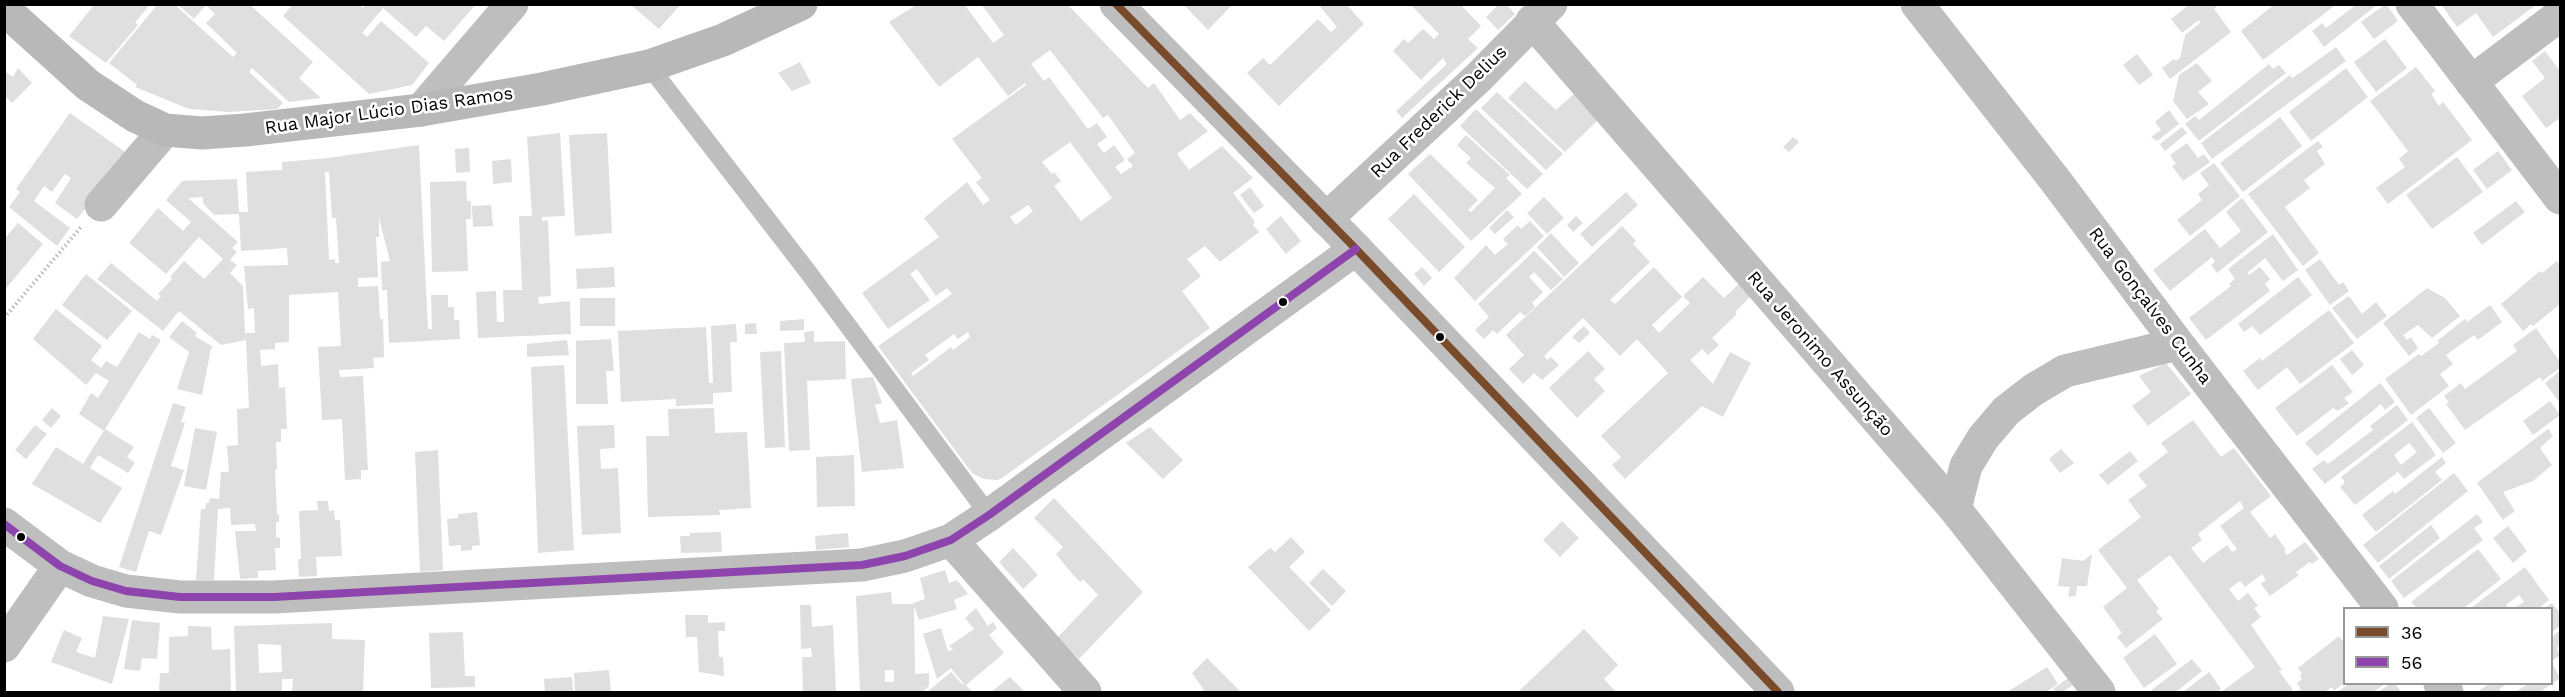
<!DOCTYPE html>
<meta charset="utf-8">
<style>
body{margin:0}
#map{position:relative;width:2565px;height:697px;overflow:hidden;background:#fff;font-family:"Work Sans",sans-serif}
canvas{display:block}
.frame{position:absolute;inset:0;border:6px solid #000;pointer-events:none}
.legend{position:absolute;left:2343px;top:607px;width:210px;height:78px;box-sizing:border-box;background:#fff;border:2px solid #999;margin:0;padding:8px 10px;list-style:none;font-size:18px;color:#000}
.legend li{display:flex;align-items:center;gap:12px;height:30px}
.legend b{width:30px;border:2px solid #999}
</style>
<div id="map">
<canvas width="2565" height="697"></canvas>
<div class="frame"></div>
<ul class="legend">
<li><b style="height:8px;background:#7a4b2a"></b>36</li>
<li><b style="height:8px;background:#8e44ad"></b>56</li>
</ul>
</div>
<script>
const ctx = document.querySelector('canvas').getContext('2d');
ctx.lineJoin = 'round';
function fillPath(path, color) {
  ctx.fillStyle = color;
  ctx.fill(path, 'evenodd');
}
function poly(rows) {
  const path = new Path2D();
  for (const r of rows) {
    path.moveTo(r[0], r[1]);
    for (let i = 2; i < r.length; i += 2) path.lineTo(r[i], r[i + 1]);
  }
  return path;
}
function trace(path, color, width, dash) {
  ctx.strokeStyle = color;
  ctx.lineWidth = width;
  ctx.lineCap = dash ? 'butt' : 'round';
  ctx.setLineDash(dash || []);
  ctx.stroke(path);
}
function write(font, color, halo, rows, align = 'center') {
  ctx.font = font + ' "Work Sans",sans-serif';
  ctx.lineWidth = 5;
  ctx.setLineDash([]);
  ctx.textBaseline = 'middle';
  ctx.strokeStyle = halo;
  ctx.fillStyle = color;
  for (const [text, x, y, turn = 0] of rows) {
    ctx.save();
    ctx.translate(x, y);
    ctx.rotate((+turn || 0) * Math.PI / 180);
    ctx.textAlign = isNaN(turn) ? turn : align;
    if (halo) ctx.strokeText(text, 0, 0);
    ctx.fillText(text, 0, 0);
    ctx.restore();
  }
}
fillPath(poly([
 [95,4,150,4,135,23,138,25,106,63,69,36],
 [158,4,174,4,233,57,237,53,206,23,215,14,206,5,194,19,177,4,249,4,313,62,299,78,321,98,289,102,252,68,249,72,283,103,277,109,229,112,189,109,135,87,137,85,109,63],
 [293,4,359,4,363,8,366,4,476,4,444,41,426,26,416,37,383,8,362,33,367,37,381,21,429,63,412,85,369,94,283,16],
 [630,4,681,4,659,29],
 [918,4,964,4,993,43,1004,35,981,4,1067,4,1148,88,1154,83,1180,120,1190,113,1208,131,1177,154,1189,170,1222,146,1253,178,1233,193,1255,222,1253,225,1259,232,1220,262,1205,246,1187,259,1201,276,1182,291,1210,328,1002,478,997,480,984,479,972,473,878,346,952,294,947,288,936,296,917,269,910,274,930,300,888,329,862,293,939,237,924,218,967,182,983,205,990,200,976,182,982,178,952,139,1026,85,1025,83,1008,96,978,57,939,87,889,22],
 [1050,50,1103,118,1108,115,1135,153,1127,159,1133,166,1121,174,1115,167,1125,160,1114,145,1104,153,1097,144,1107,137,1097,123,1088,129,1049,77,1044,81,1031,64],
 [1070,142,1112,198,1081,221,1054,186,1061,181,1054,172,1052,174,1042,162],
 [1028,205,1033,211,1016,225,1010,217],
 [968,332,970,337,953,350,951,347,913,376,911,373,929,360,925,355,954,334,958,339],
 [1183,4,1233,4,1208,30],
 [1318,4,1346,4,1364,24,1279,106,1247,73,1263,58,1270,65,1318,19,1331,32,1337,27],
 [1410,4,1434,4,1436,7,1439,4,1460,4,1481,26,1468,39,1478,48,1402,118,1396,111,1447,64,1443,58,1421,80,1393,51,1404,39,1408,43,1423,29,1434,39,1439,34],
 [1499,4,1506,4,1515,14,1498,30,1486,17],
 [2190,4,2220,4,2214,9,2231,32,2170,79,2162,68,2174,59,2176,61,2180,58,2185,35,2200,23,2199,20,2182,33,2171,19],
 [2275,4,2331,4,2333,7,2263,60,2241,31],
 [2357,4,2378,4,2324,47,2312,31,2322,23,2326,28],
 [2386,4,2398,21,2374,39,2361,22],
 [2441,4,2537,4,2493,37,2476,13,2457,27],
 [2385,39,2407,68,2376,92,2354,62],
 [2336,47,2346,61,2212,159,2201,143,2290,75,2292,78,2300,73],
 [2545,51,2560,71,2560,118,2546,128,2522,96,2545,78,2532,61],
 [2137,54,2153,75,2139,85,2123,65],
 [800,62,811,83,792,91,778,73],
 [2197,63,2212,81,2198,92,2209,104,2187,119,2173,101,2179,75],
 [2269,64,2273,69,2279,65,2286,73,2199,141,2185,124,2195,116,2199,120],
 [2416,67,2435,91,2431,94,2439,106,2443,102,2472,140,2388,204,2376,188,2405,167,2399,159,2408,151,2370,101],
 [18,68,32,83,12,103,4,95,4,71,13,77],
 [2346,68,2368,97,2311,141,2289,112],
 [1525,81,1556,110,1575,93,1600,118,1565,152,1508,98],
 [1497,92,1563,154,1546,170,1481,108],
 [1476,109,1543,174,1527,189,1460,126],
 [2169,110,2179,124,2157,141,2151,137,2161,130,2155,122],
 [70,113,128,154,77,219,55,203,71,178,65,174,52,192,44,186,34,201,70,228,57,246,9,207,20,192,16,189],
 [2280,117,2302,146,2243,192,2220,163],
 [2182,127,2187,133,2165,151,2160,144],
 [560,133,565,216,542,217,542,221,548,220,551,296,538,297,539,304,570,301,571,334,478,338,476,292,496,291,497,322,504,322,503,290,522,290,519,216,532,216,527,137],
 [607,133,612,233,575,236,569,135],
 [1466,135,1510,175,1506,178,1522,194,1471,241,1408,174,1430,154,1478,200,1468,210,1471,212,1495,188,1466,163,1471,158,1457,145],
 [1793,137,1799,142,1789,152,1783,147],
 [2318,141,2323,147,2317,151,2325,164,2304,180,2310,188,2285,207,2319,253,2303,266,2248,194],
 [2187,143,2198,158,2204,154,2210,162,2183,181,2172,166,2176,164,2170,155],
 [419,145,428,329,432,329,431,295,448,295,448,307,454,307,454,320,459,320,460,339,389,343,387,290,382,290,381,262,390,261,379,218,379,237,376,237,378,277,358,278,358,287,378,286,380,319,383,319,384,357,373,358,374,368,339,370,340,377,363,376,368,470,361,470,361,479,345,480,342,419,322,420,318,347,341,346,338,292,289,295,289,342,275,343,275,349,260,350,261,366,278,364,279,388,285,387,287,429,281,429,281,442,276,442,277,470,275,470,277,514,279,514,279,522,276,522,276,537,280,538,280,548,275,548,276,570,258,571,258,578,240,579,235,531,256,531,255,524,231,525,230,508,218,509,214,580,196,580,201,509,205,509,206,503,209,503,210,498,219,499,221,472,229,472,227,446,238,445,237,409,249,408,246,340,221,345,179,311,163,331,97,279,111,263,157,301,161,296,158,294,172,279,170,277,184,261,204,279,223,259,199,237,166,274,129,243,158,208,183,231,191,222,166,200,182,181,237,179,239,212,248,212,246,172,282,170,282,162,328,158],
 [325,172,329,172,332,218,336,218,339,263,335,263,335,259,329,260],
 [203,197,203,203,214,215,239,214,241,251,287,248,288,265,244,266,248,309,254,308,255,333,245,333,243,286,230,273,237,265,230,260,237,252,232,248,238,242,188,198],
 [469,148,470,172,456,173,455,149],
 [2498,151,2512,170,2487,189,2473,170],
 [2457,157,2483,192,2432,229,2406,195],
 [511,159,512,182,493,184,492,161],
 [2214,163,2240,196,2190,236,2177,220,2202,200,2198,194,2209,185,2200,173],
 [466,181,467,201,471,201,471,219,466,219,468,271,432,272,430,182],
 [1250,187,1264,206,1254,213,1240,195],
 [1626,192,1638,205,1592,247,1580,234],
 [1414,194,1465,247,1439,272,1388,219],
 [1544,197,1564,218,1547,234,1527,213],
 [2242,198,2268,232,2217,273,2211,265,2215,262,2212,257,2170,291,2153,270,2205,229,2220,248,2241,231,2226,212],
 [2516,201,2525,212,2482,245,2473,233],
 [491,205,493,226,473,227,472,206],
 [1507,210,1514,217,1495,234,1489,228],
 [1281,216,1301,241,1286,254,1266,229],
 [1576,216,1583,223,1573,232,1567,225],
 [1530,221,1544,236,1475,301,1454,278,1486,245,1495,255,1508,244,1503,239,1518,225,1521,229],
 [18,223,43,244,4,291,4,235,6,237],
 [1622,226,1636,241,1633,244,1650,262,1610,300,1615,304,1654,267,1682,297,1652,325,1659,333,1690,303,1683,296,1703,277,1724,298,1740,283,1752,295,1735,312,1737,314,1712,338,1719,345,1708,355,1702,349,1690,360,1713,384,1730,352,1751,363,1723,417,1702,406,1625,479,1612,465,1621,457,1601,436,1668,373,1637,339,1620,356,1583,318,1544,356,1547,360,1551,357,1559,365,1542,380,1534,373,1523,384,1509,369,1524,355,1506,335],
 [1551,233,1579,263,1564,277,1537,247],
 [2273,234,2298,270,2283,281,2265,258,2247,273,2249,275,2260,267,2270,279,2265,284,2270,291,2206,340,2189,318,2231,286,2229,284,2235,279,2228,269],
 [1534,251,1563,279,1551,290,1534,272,1529,277,1543,292,1532,303,1535,307,1525,316,1520,312,1497,334,1493,330,1484,339,1475,330,1489,317,1478,304],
 [2320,259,2339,285,2343,282,2349,291,2330,305,2305,270],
 [2557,261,2560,266,2560,304,2533,326,2531,324,2523,331,2501,304,2540,271,2542,273],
 [614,267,615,287,577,289,576,269],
 [1422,267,1432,278,1424,286,1414,274],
 [86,274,132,311,107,340,62,305],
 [2298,277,2312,295,2260,335,2252,326,2244,332,2238,324],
 [2427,288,2445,298,2460,316,2432,338,2418,325,2403,335,2407,340,2411,337,2418,348,2409,356,2383,323],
 [2349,296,2362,314,2376,302,2387,316,2357,339,2332,308],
 [580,298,615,298,615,326,580,326],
 [2490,305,2502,322,2478,340,2474,335,2446,355,2453,364,2440,374,2449,386,2411,415,2385,379,2419,354,2421,356,2439,343,2437,341,2465,319,2467,322],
 [56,309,102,346,91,360,101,368,106,361,117,367,139,332,150,339,152,335,161,340,105,429,134,447,127,457,135,463,128,473,98,455,90,468,122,488,100,523,32,484,56,447,83,464,105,429,104,431,79,414,91,393,98,398,109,381,96,373,86,385,33,339],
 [2329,310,2354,343,2300,384,2287,367,2258,390,2243,371,2260,358,2262,361],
 [804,319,804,330,780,331,780,321],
 [182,321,197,333,195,336,213,347,211,348,202,395,177,389,189,352,169,337],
 [756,323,757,334,745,334,745,324],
 [736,324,737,342,730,342,732,392,713,393,713,404,676,406,676,399,621,402,618,331,706,327,709,383,713,383,711,326],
 [1584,326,1590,333,1579,343,1572,337],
 [2536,328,2560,362,2560,368,2542,381,2540,377,2465,430,2446,404,2449,402,2444,396,2461,383,2465,389,2517,351,2513,345],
 [814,331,814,342,845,341,846,379,807,381,810,450,789,451,784,343,805,342,804,332],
 [611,339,614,371,606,371,608,404,576,404,576,341],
 [567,340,569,355,527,357,527,344],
 [2352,350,2364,365,2352,375,2340,359],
 [781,351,785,447,765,448,760,352],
 [1588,351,1605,369,1594,379,1605,391,1577,418,1549,388],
 [2166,363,2191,394,2148,426,2132,406,2151,392,2139,376],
 [564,365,574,550,538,553,531,367],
 [2332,365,2353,392,2344,398,2349,403,2338,411,2333,408,2297,436,2275,408],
 [2560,371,2560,403,2545,383],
 [873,377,882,403,875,405,880,423,897,420,904,468,862,472,851,379],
 [2380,383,2395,402,2385,410,2381,404,2317,456,2305,443],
 [2550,401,2560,415,2533,435,2523,421],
 [173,403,186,407,181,422,185,423,171,466,184,470,161,535,149,531,136,572,119,567],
 [2397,405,2408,420,2325,484,2312,469,2324,460,2328,464,2373,430,2370,426],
 [52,408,61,416,51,428,42,420],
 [714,408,715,433,747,432,751,508,719,510,720,515,648,517,646,436,669,436,668,409],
 [2429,408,2456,443,2443,453,2416,418],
 [2193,420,2221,457,2234,448,2271,496,2250,512,2270,538,2275,534,2286,550,2284,551,2287,555,2305,542,2319,559,2312,564,2310,562,2296,572,2299,575,2270,596,2261,584,2266,580,2262,574,2245,587,2240,581,2229,589,2238,601,2248,593,2258,606,2254,608,2261,617,2251,625,2282,670,2279,671,2293,690,2289,692,2221,692,2255,667,2170,555,2137,580,2159,609,2156,611,2163,619,2126,648,2117,637,2122,633,2103,607,2127,588,2098,550,2141,517,2128,500,2147,486,2138,475,2168,452,2161,443],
 [2240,501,2244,508,2220,526,2237,549,2232,552,2227,545,2203,563,2191,548,2202,540,2198,534],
 [2412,422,2436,455,2404,479,2398,472,2355,505,2340,487,2345,482,2341,477],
 [2409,443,2417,452,2401,465,2394,455],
 [35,425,47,434,26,459,15,450],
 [614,425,615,448,600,449,601,469,618,468,621,533,582,535,577,426],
 [1150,427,1183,460,1163,479,1126,443],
 [195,428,217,432,206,490,184,486],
 [2548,429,2553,436,2540,448,2552,465,2533,481,2503,492,2515,511,2503,520,2477,483],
 [2061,449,2074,463,2060,473,2049,459],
 [438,450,443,570,420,572,415,452],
 [2130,451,2138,461,2108,485,2099,475],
 [854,455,855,506,817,507,816,457],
 [2442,457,2446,463,2435,472,2442,480,2376,532,2362,515,2393,491,2395,494],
 [2454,473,2468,491,2378,563,2363,545],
 [1054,498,1143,592,1079,659,1058,637,1098,595,1083,579,1080,582,1068,569,1056,554,1063,547,1034,518],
 [317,501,328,501,329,511,334,510,335,520,340,520,342,556,316,557,317,576,299,577,298,559,301,559,299,511,318,510],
 [477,512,480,545,472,546,472,550,461,551,461,545,449,546,447,519,458,518,458,514],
 [2477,514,2483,522,2474,528,2483,540,2404,598,2391,581],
 [1562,521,1579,538,1560,557,1543,540],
 [2431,525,2440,538,2389,579,2379,566],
 [2508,526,2527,551,2513,563,2493,538],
 [721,532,722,552,681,553,680,536,690,536,690,533],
 [848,533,849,547,816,550,815,536],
 [1291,537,1305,552,1289,567,1331,610,1309,631,1248,567,1270,548,1275,552],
 [1013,548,1038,575,1023,589,999,562],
 [2478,549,2501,579,2464,608,2417,608,2411,602],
 [2092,554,2087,586,2077,586,2076,596,2068,597,2070,587,2058,586,2062,558,2083,561],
 [2525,567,2549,600,2539,608,2514,608,2524,602,2519,595,2506,605,2509,608,2471,608],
 [1323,569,1346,591,1332,606,1309,583],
 [945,570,949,583,957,580,968,594,954,600,957,609,919,620,913,603,925,599,920,578],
 [891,592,892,604,914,604,915,674,929,673,929,686,922,692,860,692,856,596],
 [885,670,894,670,894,682,885,682],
 [2552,603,2560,613,2560,626,2552,632,2552,608,2545,608],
 [800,605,811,605,812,627,833,625,836,692,803,692,802,657,812,657,811,648,801,649],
 [976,608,988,626,993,622,997,628,989,635,1004,653,966,685,972,692,927,692,951,672,963,685,964,684,951,668,937,679,923,634,941,628,948,651,953,650,949,646,974,629,965,618],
 [685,615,708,615,708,623,725,622,725,631,718,631,719,657,723,657,724,676,699,672,697,637,686,637],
 [103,616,129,619,112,684,51,662,64,630,82,638,76,652,95,658],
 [132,620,160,623,157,659,142,658,140,671,124,669],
 [332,623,332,639,365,640,363,692,292,692,293,679,282,679,282,692,236,692,234,626],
 [258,644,281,645,282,672,259,673],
 [188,626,211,627,212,650,230,649,231,692,159,692,160,673,169,673,169,637,188,636],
 [1584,629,1618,665,1604,679,1616,692,1518,692],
 [2560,630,2560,645,2557,648,2560,655,2552,661,2552,637],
 [463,632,465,676,475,676,475,687,431,688,429,633],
 [2155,634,2177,664,2144,688,2123,658],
 [2339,636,2344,643,2344,683,2334,691,2332,687,2325,692,2297,692,2301,689,2297,683,2302,679,2300,676,2302,674,2298,668],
 [1207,658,1241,692,1201,692,1204,690,1192,673],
 [2192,659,2202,671,2176,692,2149,692],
 [2553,665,2560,678,2540,692,2515,692,2528,684,2552,684],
 [2047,667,2058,684,2046,692,2007,692],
 [609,670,611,692,575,692,574,673],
 [2209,672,2221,689,2217,692,2183,692],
 [572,677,573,692,545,692,544,679],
 [1010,677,1024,691,991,692],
 [2068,678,2073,685,2063,692,2056,692,2053,689],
 [2349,684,2385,684,2373,692,2337,692],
 [2390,684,2395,684,2402,692,2378,692],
 [2489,684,2507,684,2499,689,2502,692,2477,692]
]), '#dfdfdf');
trace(poly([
 [4,318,81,227]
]), '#b9b9b9', 4, [1.5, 3]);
trace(poly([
 [649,66,808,272,989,515]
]), '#bebebe', 18);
trace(poly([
 [1917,4,2055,180,2178,344,2382,608],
 [2412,4,2560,198],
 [1532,21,1955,509,2099,692],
 [2471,82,2560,15],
 [421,110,512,4],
 [101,205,165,130],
 [1326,219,1478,78,1551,4],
 [1955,509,1966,466,1983,438,2006,411,2033,390,2065,371,2178,344],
 [4,524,60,566,92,581,126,591,180,597,274,597,862,565,905,556,951,540,989,515,1356,249],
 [951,540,1085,692],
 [4,646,60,566],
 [2440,684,2447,692]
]), '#bebebe', 33);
trace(poly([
 [1116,4,1356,249,1778,692]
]), '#bebebe', 33);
trace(poly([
 [4,9,88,85,135,116,165,130,202,133,245,130,421,110,542,89,649,66,723,40,801,4]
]), '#b8b8b8', 33);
trace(poly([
 [1116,4,1356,249,1778,692]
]), '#7a4b2a', 8);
trace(poly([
 [4,524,60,566,92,581,126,591,180,597,274,597,862,565,905,556,951,540,989,515,1356,249]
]), '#8e44ad', 8);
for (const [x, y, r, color] of [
 [1283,302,5,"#000"],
 [1440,337,5,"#000"],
 [21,537,5,"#000"]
]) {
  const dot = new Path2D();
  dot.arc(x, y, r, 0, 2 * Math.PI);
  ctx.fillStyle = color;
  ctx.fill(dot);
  trace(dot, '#fff', 2);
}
write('18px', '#000', '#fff', [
 ["Rua Major Lúcio Dias Ramos",389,111,-8],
 ["Rua Frederick Delius",1439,112,-44],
 ["Rua Gonçalves Cunha",2150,306,53],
 ["Rua Jeronimo Assunção",1820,354,49]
]);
</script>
